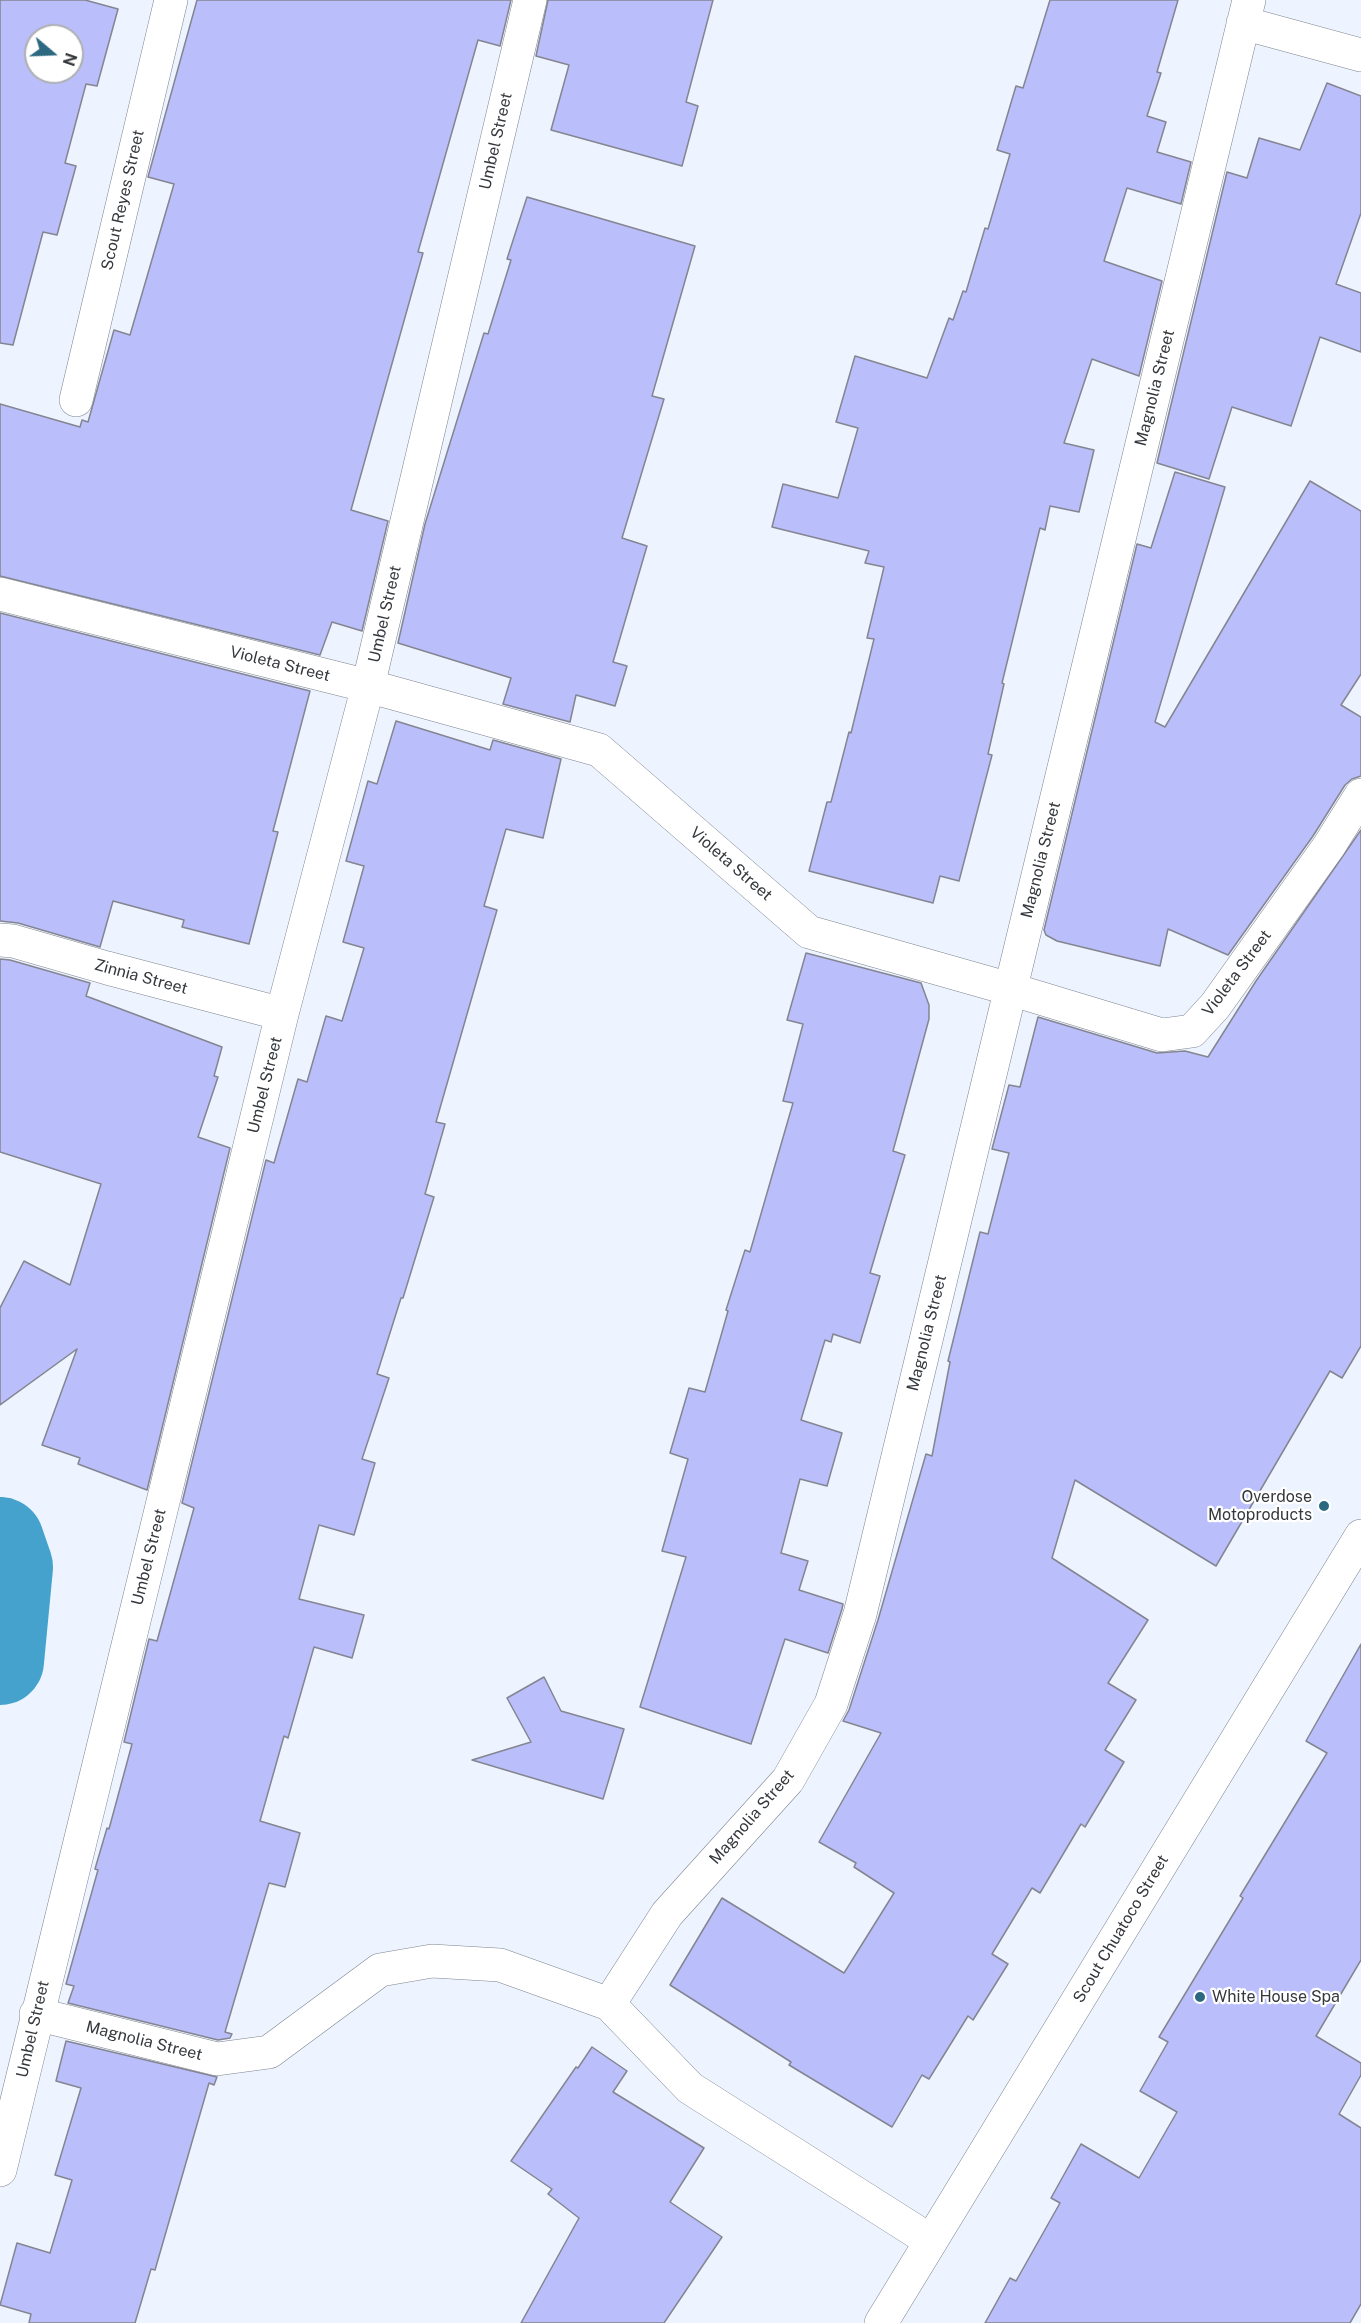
<!DOCTYPE html>
<style>
body{margin:0}
#map{position:relative;width:1361px;height:2323px;overflow:hidden;background:#edf4ff;font-family:"Public Sans",sans-serif}
canvas{display:block}
.north{position:absolute;left:24px;top:24px;width:60px;height:60px;box-sizing:border-box;background:#fff;border:2px solid #aeafb1;border-radius:50%;rotate:109deg;font-size:16px;font-weight:700;line-height:24px;text-align:center;color:#35383c}
.north::after{content:'';display:block;margin:auto;width:21px;height:27px;background:#2c6980;clip-path:polygon(50% 0,100% 100%,50% 72%,0 100%)}
</style>
<div id="map">
<canvas width="1361" height="2323"></canvas>
<div class="north">N</div>
</div>
<script>
const ctx = document.querySelector('canvas').getContext('2d');
ctx.lineJoin = 'round';
function poly(rows) {
  const path = new Path2D();
  for (const r of rows) {
    path.moveTo(r[0], r[1]);
    for (let i = 2; i < r.length; i += 2) path.lineTo(r[i], r[i + 1]);
  }
  return path;
}
function trace(path, color, width, dash) {
  ctx.strokeStyle = color;
  ctx.lineWidth = width;
  ctx.lineCap = dash ? 'butt' : 'round';
  ctx.setLineDash(dash || []);
  ctx.stroke(path);
}
function fillPath(path, color) {
  ctx.fillStyle = color;
  ctx.fill(path, 'evenodd');
}
function write(font, color, halo, rows, align = 'center') {
  ctx.font = font + ' "Public Sans",sans-serif';
  ctx.lineWidth = 4.5;
  ctx.setLineDash([]);
  ctx.textBaseline = 'middle';
  ctx.strokeStyle = halo;
  ctx.fillStyle = color;
  for (const [text, x, y, turn = 0] of rows) {
    ctx.save();
    ctx.translate(x, y);
    ctx.rotate((+turn || 0) * Math.PI / 180);
    ctx.textAlign = isNaN(turn) ? turn : align;
    if (halo) ctx.strokeText(text, 0, 0);
    ctx.fillText(text, 0, 0);
    ctx.restore();
  }
}
trace(poly([
 [0,1541,9,1567,0,1661]
]), '#45a2cc', 88);
const building = poly([
 [0,0,85,0,118,9,97,86,86,84,65,163,76,166,57,235,43,232,13,345,0,343,0,0],
 [36,36,72,36,72,72,36,72,36,36],
 [197,0,511,0,500,46,478,40,418,252,423,253,351,510,388,521,362,631,332,622,320,655,0,576,0,404,80,427,82,420,88,422,114,330,130,335,174,184,148,177,197,0],
 [548,0,713,0,686,102,698,106,682,166,551,130,569,65,536,56,548,0],
 [1050,0,1178,0,1157,72,1161,73,1147,116,1166,122,1157,152,1191,162,1181,204,1127,188,1104,261,1162,281,1139,376,1092,359,1064,443,1094,450,1079,512,1050,506,1045,530,1040,528,1002,683,1004,684,988,754,992,755,959,881,940,876,933,903,809,871,827,802,831,802,849,732,851,733,874,639,867,638,884,567,865,563,869,551,772,527,783,484,838,498,858,428,836,422,855,356,927,378,949,318,953,320,963,291,966,292,985,228,988,229,1010,154,997,150,1016,86,1023,88,1050,0],
 [1327,83,1361,96,1361,213,1336,284,1361,293,1361,352,1320,337,1291,426,1232,407,1209,479,1157,463,1227,172,1247,178,1259,138,1300,150,1327,83],
 [527,197,695,246,652,396,664,399,622,538,647,546,613,662,627,666,615,706,576,695,570,722,503,704,511,678,398,643,425,524,484,333,488,334,511,260,507,259,527,197],
 [1175,472,1225,487,1155,722,1165,727,1310,481,1361,511,1361,674,1341,705,1361,717,1361,776,1352,779,1345,785,1313,836,1228,955,1168,929,1160,966,1057,941,1046,935,1044,930,1137,544,1151,548,1175,472],
 [0,613,310,691,273,831,278,832,249,944,182,927,184,920,113,901,100,947,18,923,0,921,0,613],
 [396,721,490,750,493,740,561,759,543,838,506,829,484,906,497,910,436,1122,445,1124,425,1194,434,1197,403,1298,401,1298,377,1374,389,1378,362,1459,375,1463,354,1535,319,1525,299,1599,364,1615,352,1658,314,1647,288,1738,284,1736,260,1821,300,1833,285,1887,269,1883,225,2032,232,2034,230,2038,218,2040,68,2003,74,1986,66,1984,98,1870,95,1869,107,1828,109,1829,132,1744,124,1742,149,1639,157,1641,194,1508,182,1503,266,1160,274,1163,298,1079,307,1082,326,1016,342,1021,364,948,343,942,364,866,346,861,368,781,377,784,396,721],
 [1361,830,1361,1346,1342,1378,1330,1371,1216,1566,1075,1480,1052,1558,1148,1620,1108,1683,1136,1700,1105,1750,1124,1762,1085,1827,1081,1824,1040,1893,1032,1888,992,1954,1008,1964,973,2020,968,2016,929,2079,922,2075,892,2127,789,2065,791,2062,670,1985,722,1898,844,1973,894,1893,854,1867,856,1863,819,1842,881,1733,843,1721,849,1710,878,1620,926,1454,932,1456,950,1362,948,1361,980,1232,988,1234,1009,1153,992,1149,1009,1085,1020,1087,1038,1017,1157,1053,1185,1051,1208,1057,1256,981,1361,830],
 [806,953,921,983,929,1005,929,1019,893,1151,905,1155,870,1273,880,1276,860,1343,833,1334,831,1342,825,1340,801,1420,842,1433,827,1486,800,1479,781,1553,808,1561,799,1590,843,1604,842,1609,828,1653,785,1639,751,1744,640,1707,686,1557,662,1551,688,1459,670,1453,689,1388,705,1392,728,1311,726,1310,745,1250,750,1252,793,1103,783,1101,803,1024,787,1020,806,953],
 [0,959,10,960,90,983,86,996,222,1047,214,1076,218,1077,198,1137,230,1148,147,1490,78,1464,80,1458,42,1445,77,1349,0,1405,0,1308,24,1261,70,1285,101,1184,0,1152,0,959],
 [1361,1644,1361,1960,1316,2036,1361,2063,1361,2075,1339,2114,1361,2128,1361,2304,1350,2323,985,2323,1010,2278,1016,2281,1060,2203,1051,2198,1081,2144,1139,2178,1177,2112,1140,2091,1168,2042,1159,2037,1243,1898,1240,1896,1327,1753,1306,1741,1361,1644],
 [544,1677,561,1711,624,1729,603,1799,472,1760,531,1742,507,1698,544,1677],
 [66,2041,217,2077,214,2085,209,2083,155,2270,151,2269,135,2323,29,2323,31,2314,0,2305,17,2243,50,2253,72,2180,55,2175,81,2088,56,2081,66,2041],
 [592,2047,627,2071,613,2092,704,2148,670,2202,722,2237,664,2323,521,2323,579,2218,548,2194,552,2189,511,2161,576,2067,578,2068,592,2047]
]);
fillPath(building, '#babffc');
trace(building, '#848590', 1.5);
const minor = poly([
 [1243,23,1361,55],
 [76,400,171,0],
 [0,594,368,686,599,750,809,932,1010,989,1162,1035,1192,1031,1215,1006,1329,846,1361,795],
 [0,940,13,941,107,968,282,1014],
 [609,2004,667,1914,788,1780,831,1704,860,1614,1249,0],
 [36,2014,217,2059,269,2052,380,1970,432,1961,500,1965,609,2004,690,2088,931,2241],
 [0,2170,282,1014,368,686,530,0],
 [881,2323,1361,1536]
]);
trace(minor, '#7f858f', 34);
trace(minor, '#fff', 33);
for (const [x, y, r, color] of [
 [1324,1506,6,"#2c6980"],
 [1200,1997,6,"#2c6980"]
]) {
  const dot = new Path2D();
  dot.arc(x, y, r, 0, 2 * Math.PI);
  ctx.fillStyle = color;
  ctx.fill(dot);
  trace(dot, '#fff', 2);
}
write('16px', '#35383c', '#fff', [
 ["Umbel Street",496,141,-77],
 ["Scout Reyes Street",123,200,-77],
 ["Magnolia Street",1155,388,-76],
 ["Umbel Street",385,614,-77],
 ["Violeta Street",280,664,14],
 ["Magnolia Street",1041,860,-76],
 ["Violeta Street",731,864,41],
 ["Violeta Street",1237,973,-53],
 ["Zinnia Street",141,977,15],
 ["Umbel Street",265,1085,-76],
 ["Magnolia Street",927,1333,-76],
 ["Umbel Street",149,1557,-76],
 ["Magnolia Street",752,1817,-49],
 ["Scout Chuatoco Street",1121,1929,-59],
 ["Umbel Street",33,2029,-77],
 ["Magnolia Street",144,2041,14]
]);
write('16px', '#35383c', '#fff', [
 ["Overdose",1312,1497],
 ["Motoproducts",1312,1515],
 ["White House Spa",1212,1997,"left"]
], 'right');
</script>
